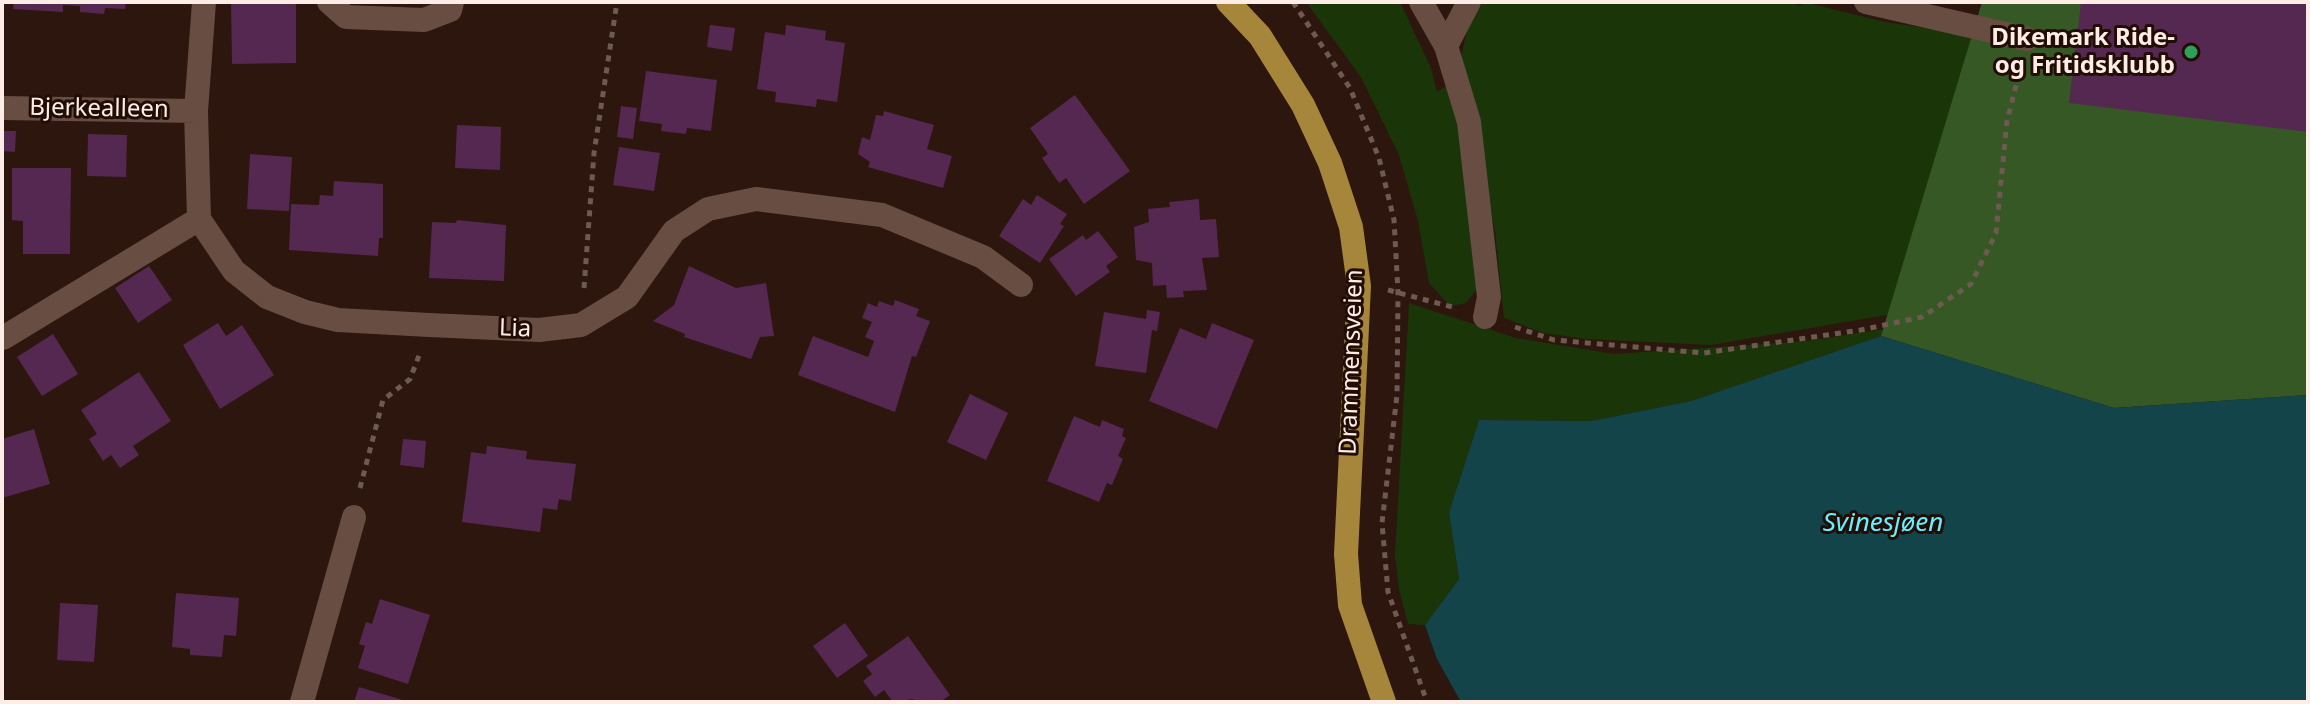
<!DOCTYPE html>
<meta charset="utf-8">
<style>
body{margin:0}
#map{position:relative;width:2310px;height:704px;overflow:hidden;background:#2c160d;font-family:"Noto Sans",sans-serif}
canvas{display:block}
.frame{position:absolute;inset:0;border:4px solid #fdede6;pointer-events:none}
</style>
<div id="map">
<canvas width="2310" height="704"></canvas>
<div class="frame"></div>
</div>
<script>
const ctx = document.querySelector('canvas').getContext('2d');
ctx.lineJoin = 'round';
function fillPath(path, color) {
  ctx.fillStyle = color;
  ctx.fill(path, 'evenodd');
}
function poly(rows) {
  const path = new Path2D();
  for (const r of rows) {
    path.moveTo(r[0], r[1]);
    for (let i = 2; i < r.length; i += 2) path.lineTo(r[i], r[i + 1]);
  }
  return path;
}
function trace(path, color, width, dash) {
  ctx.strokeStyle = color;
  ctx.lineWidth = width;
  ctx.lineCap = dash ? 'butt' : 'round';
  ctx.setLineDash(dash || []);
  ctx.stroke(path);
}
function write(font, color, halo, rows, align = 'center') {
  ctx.font = font + ' "Noto Sans",sans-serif';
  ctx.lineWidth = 6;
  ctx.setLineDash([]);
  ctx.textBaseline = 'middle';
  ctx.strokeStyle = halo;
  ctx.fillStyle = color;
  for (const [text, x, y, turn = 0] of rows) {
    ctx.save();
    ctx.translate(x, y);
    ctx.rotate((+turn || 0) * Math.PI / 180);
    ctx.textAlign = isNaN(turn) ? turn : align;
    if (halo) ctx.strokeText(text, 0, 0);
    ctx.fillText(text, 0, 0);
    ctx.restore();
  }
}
fillPath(poly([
 [1306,2,1400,2,1431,68,1437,92,1453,82,1479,286,1466,303,1450,306,1429,283,1418,221,1399,155,1361,77],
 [1483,2,1787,2,1801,6,1804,2,1885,22,2001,39,1904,312,1711,345,1586,339,1543,333,1504,318,1495,231,1461,58,1468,26],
 [1409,303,1516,338,1614,354,1808,341,1883,329,1881,336,1691,401,1592,421,1479,420,1449,512,1459,579,1425,625,1408,624,1399,589,1395,555]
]), '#1a3609');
fillPath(poly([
 [1982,2,2308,2,2308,395,2114,408,1881,336]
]), '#365825');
fillPath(poly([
 [1881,336,2114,408,2308,395,2308,702,1461,702,1437,659,1425,625,1459,579,1449,512,1479,420,1592,421,1691,401]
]), '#12444a');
fillPath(poly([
 [14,2,126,2,125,9,105,8,104,14,80,12,80,6,63,5,63,12,13,9],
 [231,2,296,2,296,63,232,64],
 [2081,2,2308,2,2308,132,2069,103],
 [710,25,735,28,732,51,707,47],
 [786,25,826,31,825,40,845,43,837,102,817,99,816,107,775,102,776,92,757,89,765,32,785,35],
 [646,71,717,80,711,131,687,128,686,134,661,131,662,124,639,121],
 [1075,95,1130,171,1084,204,1066,178,1059,183,1042,158,1048,154,1030,128],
 [621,106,637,108,633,139,617,137],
 [884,111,934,125,927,149,952,156,943,188,868,167,870,162,858,154,862,137,870,140,876,115,883,116],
 [457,125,501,127,500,170,455,168],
 [2,131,16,131,15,152,2,151],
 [88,134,127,135,126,177,87,176],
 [619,147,660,153,654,191,613,185],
 [250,154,292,157,289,211,247,209],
 [12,168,71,168,70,254,23,254,23,221,12,220],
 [334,181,383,184,383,238,379,238,378,256,289,250,291,204,319,205,320,195,333,196],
 [1037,195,1067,214,1060,224,1064,226,1040,263,999,236,1023,199,1031,205],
 [1199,199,1200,220,1216,219,1219,257,1202,258,1207,290,1183,291,1184,297,1167,298,1166,285,1153,286,1152,263,1136,260,1134,227,1149,222,1148,209,1170,207,1169,202],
 [457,220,506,225,504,281,429,278,432,222,456,223],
 [1098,231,1118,257,1106,266,1110,272,1076,296,1049,259,1083,235,1086,240],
 [149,266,172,300,138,323,115,288],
 [689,266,736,288,766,283,774,336,760,337,751,359,684,337,685,334,653,321,674,305],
 [895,300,919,309,916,316,930,321,916,357,912,356,895,412,798,375,813,336,868,357,874,341,865,337,872,322,862,318,868,303,877,307,879,301,893,306],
 [1147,310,1160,312,1157,331,1152,330,1146,373,1095,366,1104,312,1146,319],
 [218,323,226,336,242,325,274,375,220,409,183,345],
 [1212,323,1254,340,1217,429,1149,401,1180,328,1206,339],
 [53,334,78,374,42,396,17,357],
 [139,372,171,421,133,446,139,455,120,468,111,455,103,461,89,439,97,434,81,410],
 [970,394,1008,413,986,460,947,442],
 [1074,416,1100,427,1102,420,1124,429,1122,436,1126,438,1118,456,1123,459,1112,485,1107,483,1099,502,1047,481],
 [34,429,50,484,2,498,2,439],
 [403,439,426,441,424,468,400,465],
 [487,446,527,451,526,459,576,464,571,501,559,499,557,510,543,508,540,532,462,522,471,452,486,454],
 [176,593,239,598,236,636,224,635,222,657,190,655,190,649,172,647],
 [380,599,430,615,408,684,358,668,365,646,359,644,366,622,372,624],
 [60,603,98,605,94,662,57,660],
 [845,623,868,656,837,678,813,646],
 [908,636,950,695,940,702,915,702,913,699,893,702,884,690,875,697,863,681,872,674,866,666],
 [359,687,406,701,405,702,354,702]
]), '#552851');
trace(poly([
 [1293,2,1350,88,1379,158,1394,220,1398,292,1397,395,1382,523,1388,592,1427,702],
 [584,288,594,153,617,2],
 [1388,290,1456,308],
 [1515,327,1554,340,1704,353,1861,330,1922,317,1971,284,1996,233,2007,121,2020,70],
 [360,488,383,400,410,379,420,353]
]), '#6e5a51', 5, [6, 6]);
trace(poly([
 [204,2,196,111,199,219,234,271,267,297,305,312,338,320,429,325,539,330,581,325,627,297,674,231,708,209,756,199,882,215,983,257,1021,285],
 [329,2,346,17,424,20,450,10,452,2],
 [1421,2,1446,46,1469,122,1489,297,1485,317],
 [1866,2,2027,39],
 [1446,46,1469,2],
 [2,108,196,111],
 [3,338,199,219],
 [302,702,354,517]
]), '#674d42', 24);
trace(poly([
 [1228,2,1260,36,1303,105,1330,163,1351,227,1359,286,1346,554,1350,605,1384,702]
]), '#a6863b', 24);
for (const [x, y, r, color] of [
 [2191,52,8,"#2e9e5b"]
]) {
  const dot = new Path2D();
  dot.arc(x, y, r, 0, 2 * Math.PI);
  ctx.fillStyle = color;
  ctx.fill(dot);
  trace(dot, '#220d05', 3);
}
write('bold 24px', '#fdede6', '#220d05', [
 ["Dikemark Ride-",2175,38],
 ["og Fritidsklubb",2175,66]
], 'right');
write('24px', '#fdede6', '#220d05', [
 ["Bjerkealleen",99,109,1],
 ["Lia",515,329,2],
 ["Drammensveien",1352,362,-88]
]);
write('italic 26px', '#68eeff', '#220d05', [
 ["Svinesjøen",1883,524]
]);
</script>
